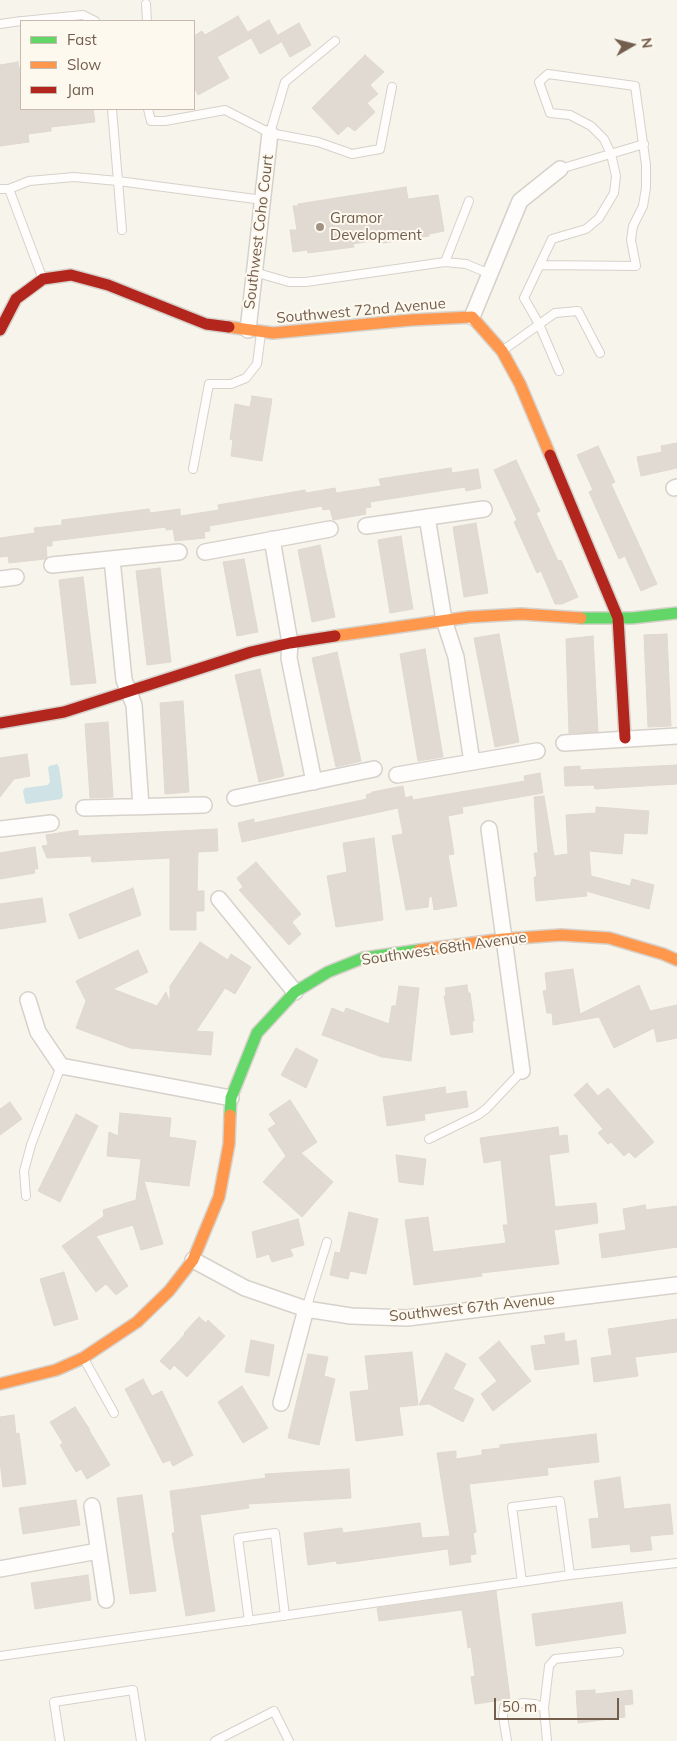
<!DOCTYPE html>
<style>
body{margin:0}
#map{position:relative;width:677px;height:1741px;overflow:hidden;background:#f7f4ec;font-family:Mulish,sans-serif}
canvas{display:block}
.legend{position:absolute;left:20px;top:20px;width:175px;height:90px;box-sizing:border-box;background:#fef9ee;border:1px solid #c6bbae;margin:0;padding:6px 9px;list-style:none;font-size:15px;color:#735e4e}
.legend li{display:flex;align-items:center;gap:10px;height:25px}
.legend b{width:25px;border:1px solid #c6bbae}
.north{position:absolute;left:607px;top:20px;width:50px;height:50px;-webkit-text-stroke:4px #fef9ee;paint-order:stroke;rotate:82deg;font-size:14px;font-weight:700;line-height:20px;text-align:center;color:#735e4e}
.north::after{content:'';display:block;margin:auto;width:18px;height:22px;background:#735e4e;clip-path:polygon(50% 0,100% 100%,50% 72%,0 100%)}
.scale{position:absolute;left:494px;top:1698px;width:125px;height:22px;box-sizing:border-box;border:2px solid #735e4e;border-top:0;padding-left:6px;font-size:15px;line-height:18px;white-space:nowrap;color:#735e4e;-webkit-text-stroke:4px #fef9ee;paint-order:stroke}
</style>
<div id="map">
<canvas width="677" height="1741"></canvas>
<ul class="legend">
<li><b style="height:6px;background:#63d668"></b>Fast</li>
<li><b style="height:6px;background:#ff974d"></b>Slow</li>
<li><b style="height:6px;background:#b3261e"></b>Jam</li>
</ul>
<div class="north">N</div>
<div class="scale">50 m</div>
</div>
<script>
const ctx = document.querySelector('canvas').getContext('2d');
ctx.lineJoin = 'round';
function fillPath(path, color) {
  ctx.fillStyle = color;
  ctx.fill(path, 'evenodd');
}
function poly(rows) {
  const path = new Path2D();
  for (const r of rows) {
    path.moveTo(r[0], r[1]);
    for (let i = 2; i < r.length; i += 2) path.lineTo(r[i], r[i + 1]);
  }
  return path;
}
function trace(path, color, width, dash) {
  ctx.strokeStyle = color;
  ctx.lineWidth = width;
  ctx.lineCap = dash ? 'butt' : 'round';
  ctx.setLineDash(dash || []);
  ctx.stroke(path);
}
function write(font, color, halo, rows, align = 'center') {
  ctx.font = font + ' Mulish,sans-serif';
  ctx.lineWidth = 4;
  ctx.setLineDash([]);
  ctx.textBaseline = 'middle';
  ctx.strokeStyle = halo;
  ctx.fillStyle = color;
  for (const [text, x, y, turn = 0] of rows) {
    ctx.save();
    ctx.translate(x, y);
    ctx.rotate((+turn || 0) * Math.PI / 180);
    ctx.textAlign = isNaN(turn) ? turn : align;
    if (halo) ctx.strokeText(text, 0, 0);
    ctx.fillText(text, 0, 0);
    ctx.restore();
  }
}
fillPath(poly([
 [57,764,59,767,63,796,61,799,27,804,25,802,23,791,25,788,48,785,50,782,48,768,49,766]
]), '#cfe2e6');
const building = poly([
 [238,16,251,38,217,57,229,78,198,95,194,87,194,36,202,31,205,35,238,16],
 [269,20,281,42,260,54,248,32,269,20],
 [299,23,311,45,290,57,278,35,299,23],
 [365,55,384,72,370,85,378,94,367,103,375,112,355,131,348,126,338,135,312,108,365,55],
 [18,62,19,68,21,68,21,109,93,109,95,122,51,127,51,131,28,134,29,142,0,146,0,65,18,62],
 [406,187,408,199,438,195,444,231,429,234,429,236,383,243,382,239,353,244,354,247,308,253,307,250,293,252,290,230,297,230,293,206,298,206,298,204,406,187],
 [252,396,272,399,262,461,231,456,233,440,230,439,235,404,250,407,252,396],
 [677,443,677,468,641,476,637,457,662,452,661,446,677,443],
 [598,446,615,482,611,484,657,584,641,591,625,556,619,559,589,492,593,490,577,455,598,446],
 [516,460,540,511,536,513,558,561,561,560,578,597,562,604,555,604,541,571,537,573,514,522,517,520,494,470,516,460],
 [451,468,452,473,478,469,481,488,466,491,465,487,370,502,371,507,365,508,366,514,333,520,330,509,323,510,322,506,209,526,210,531,204,532,205,538,175,541,173,529,166,530,166,527,52,541,52,546,46,546,47,557,45,559,9,563,8,556,0,557,0,538,35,533,34,528,62,525,62,520,149,509,150,513,180,509,180,516,219,510,218,505,305,490,306,493,335,488,336,493,381,486,379,479,451,468],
 [476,523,488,593,464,597,453,527,476,523],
 [401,536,413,609,390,613,378,540,401,536],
 [320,545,335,617,312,622,298,550,320,545],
 [244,559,258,632,237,636,223,562,244,559],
 [160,568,171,662,147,665,136,571,160,568],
 [83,577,96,683,71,685,59,580,83,577],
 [499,634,519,742,495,747,474,638,499,634],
 [667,634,671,726,648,727,644,635,667,634],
 [593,636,598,732,569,733,566,639,593,636],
 [425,649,443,757,418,761,400,654,425,649],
 [337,652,361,761,336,767,312,658,337,652],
 [260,669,284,776,259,782,235,675,260,669],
 [183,701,189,792,165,794,160,703,183,701],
 [108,722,113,797,90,798,85,724,108,722],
 [27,754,30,776,14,779,0,797,0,758,27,754],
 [677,765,677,784,595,789,594,785,565,786,564,767,580,766,580,770,677,765],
 [540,773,543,793,462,807,463,813,448,816,454,854,448,855,457,906,434,910,432,896,429,897,428,907,406,910,392,836,403,834,398,808,242,842,238,823,254,819,254,823,367,799,366,795,372,793,372,792,403,786,405,798,412,796,413,800,525,781,524,776,540,773],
 [544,796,554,856,568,854,566,815,596,813,596,807,649,811,647,834,624,833,622,854,589,851,591,876,630,886,632,879,654,885,649,909,586,891,587,896,536,901,534,877,537,877,534,853,538,853,534,797,544,796],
 [217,829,218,851,198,852,197,891,204,891,204,911,196,911,196,930,170,930,170,858,92,862,91,856,47,858,42,846,48,845,46,835,78,830,78,836,217,829],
 [374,838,383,920,336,927,327,876,347,872,343,843,374,838],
 [35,847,38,869,34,869,35,873,0,879,0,853,35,847],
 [256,862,301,914,292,922,301,934,289,945,239,890,243,887,237,878,256,862],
 [133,888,141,915,79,939,69,914,133,888],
 [42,898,46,922,0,929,0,904,42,898],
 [200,942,228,960,231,954,251,967,235,994,225,988,196,1031,213,1032,211,1055,130,1048,76,1028,86,1001,76,981,138,950,148,972,113,989,157,1006,166,992,170,1003,170,986,200,942],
 [573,969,580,1014,639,985,650,1011,677,1005,677,1038,657,1042,654,1028,614,1048,599,1017,553,1025,552,1013,547,1013,543,991,547,990,545,973,573,969],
 [467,985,468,993,470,993,474,1021,472,1021,473,1032,451,1035,444,996,446,996,445,988,467,985],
 [399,986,419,988,411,1061,382,1057,322,1035,332,1008,344,1013,346,1008,389,1024,392,1006,396,1006,399,986],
 [296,1048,318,1060,306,1088,281,1075,296,1048],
 [587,1083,598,1096,608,1088,654,1142,635,1158,629,1152,624,1156,611,1142,608,1144,598,1133,603,1129,574,1095,587,1083],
 [445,1087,446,1094,466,1091,468,1107,424,1114,425,1120,387,1126,383,1097,445,1087],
 [290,1100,317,1142,301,1153,333,1182,302,1217,263,1182,286,1156,268,1129,276,1124,269,1114,290,1100],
 [10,1102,22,1119,0,1135,0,1109,10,1102],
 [120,1113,171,1118,169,1137,196,1141,189,1186,144,1181,163,1244,141,1250,133,1225,96,1236,128,1286,116,1295,106,1284,96,1292,62,1246,104,1216,103,1210,136,1200,141,1159,107,1156,109,1132,118,1136,120,1113],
 [76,1114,98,1126,60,1202,38,1191,76,1114],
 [558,1127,559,1136,567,1135,569,1152,549,1155,555,1207,596,1203,598,1223,554,1230,559,1264,481,1273,482,1276,414,1285,405,1220,428,1217,433,1252,506,1243,503,1225,508,1225,501,1160,484,1163,480,1138,558,1127],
 [396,1155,426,1159,423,1185,399,1182,396,1155],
 [645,1205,646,1210,677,1206,677,1247,602,1258,599,1234,626,1230,623,1209,645,1205],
 [349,1212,378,1219,366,1274,350,1271,348,1279,330,1275,335,1252,340,1253,349,1212],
 [298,1219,304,1245,290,1249,293,1256,272,1262,269,1254,257,1258,252,1232,298,1219],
 [64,1272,78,1319,54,1326,40,1279,64,1272],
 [199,1317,206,1323,208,1320,225,1336,187,1377,174,1365,170,1370,160,1361,185,1334,184,1333,199,1317],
 [677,1319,677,1352,635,1357,638,1376,594,1382,591,1358,612,1355,608,1329,677,1319],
 [564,1333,565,1342,576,1340,579,1364,535,1370,531,1346,546,1344,544,1336,564,1333],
 [251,1340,274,1345,269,1376,245,1372,251,1340],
 [499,1341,531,1381,493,1411,481,1394,497,1381,479,1358,499,1341],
 [412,1352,418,1405,399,1407,403,1435,356,1441,350,1392,369,1390,365,1356,412,1352],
 [446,1353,466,1364,453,1389,474,1399,463,1422,429,1404,419,1405,446,1353],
 [308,1354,328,1357,324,1376,335,1379,319,1445,288,1438,308,1354],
 [143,1379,152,1396,162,1391,193,1455,173,1466,170,1460,163,1463,125,1389,143,1379],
 [242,1386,268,1428,243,1443,218,1402,242,1386],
 [75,1407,90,1430,89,1430,110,1465,87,1479,81,1469,76,1472,60,1445,63,1443,50,1422,75,1407],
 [14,1415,16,1434,19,1433,26,1484,3,1487,0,1461,0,1417,14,1415],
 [596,1434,599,1462,547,1468,548,1475,469,1484,476,1532,473,1533,476,1554,470,1555,471,1562,450,1565,448,1549,337,1564,336,1561,308,1565,304,1533,342,1528,343,1533,420,1523,422,1538,450,1536,437,1453,456,1451,456,1459,482,1455,482,1450,500,1448,500,1445,596,1434],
 [349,1469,351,1498,248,1504,249,1508,200,1515,215,1611,186,1616,172,1533,175,1533,170,1491,266,1478,265,1474,349,1469],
 [620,1477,624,1509,670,1504,673,1534,650,1536,652,1550,631,1552,630,1544,592,1548,589,1519,599,1518,594,1481,620,1477],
 [142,1495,156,1591,130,1594,117,1498,142,1495],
 [76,1500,80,1525,23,1534,19,1508,76,1500],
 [88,1575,91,1600,35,1609,31,1583,88,1575],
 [496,1591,510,1699,475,1704,471,1677,475,1676,471,1647,468,1648,462,1610,379,1621,377,1608,496,1591],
 [622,1602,626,1633,536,1646,532,1614,622,1602],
 [595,1690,595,1694,632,1690,633,1704,624,1705,625,1717,578,1723,576,1691,595,1690]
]);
fillPath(building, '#e0dad2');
trace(building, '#dfd8cf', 1);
const lane = poly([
 [146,4,147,21],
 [23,21,83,15,95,21],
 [0,24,21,21],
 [148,109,151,121,165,121,225,110,270,133,318,142,352,154,380,149,392,87],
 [270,133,285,82,335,41],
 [560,169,644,144],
 [0,189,9,189,29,181,74,177,118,181,112,109],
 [9,189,42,277],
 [122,230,118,181,263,200],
 [445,262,469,201],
 [540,265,636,266,631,240,633,226,643,206,646,188,646,165,635,86,548,74,539,82,550,113,570,115,591,126,604,139,611,154,616,176,614,193,599,218,586,229,552,239,524,298,539,324,559,371],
 [254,272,289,282,306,282,445,262,466,264,490,274],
 [502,351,555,313,578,311,600,353],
 [193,469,209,384,231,384,246,378,257,364,261,333],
 [429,1139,478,1115,486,1109,522,1071],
 [26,1196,24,1171,31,1145,61,1066],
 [306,1309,327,1242],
 [84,1359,114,1413],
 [522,1582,512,1507,560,1501,570,1575],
 [249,1621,238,1538,275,1533,285,1616],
 [0,1656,570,1575,677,1563],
 [544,1708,549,1666,555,1659,619,1652],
 [60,1741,54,1702,133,1690,141,1741],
 [215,1741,274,1711,289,1741],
 [507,1741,503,1716,504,1707,523,1703,535,1704,544,1708,547,1741]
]);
const street = poly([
 [472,317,520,201,560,169],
 [248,330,270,133],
 [674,488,677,487],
 [427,517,444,620,456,657,472,762],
 [366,526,484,509],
 [272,539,290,643,289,658,314,782],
 [205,552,330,529],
 [112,559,124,680,134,705,141,807],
 [52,565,179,552],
 [0,579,16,577],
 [564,743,677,736],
 [397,775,537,751],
 [235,798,374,769],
 [84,808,204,805],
 [0,829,51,823],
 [489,829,522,1071],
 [219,899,295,992],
 [28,1000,38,1032,61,1066,231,1098],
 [193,1260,245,1288,306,1309,351,1316,407,1318,677,1285],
 [281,1403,306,1309],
 [92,1506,106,1600],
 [0,1569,98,1551]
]);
const fast = poly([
 [581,618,632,618,677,613],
 [230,1115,231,1098,257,1033,295,992,328,972,363,958,419,950]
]);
const slow = poly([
 [229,327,273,333,411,320,472,317,502,351,520,384,550,455],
 [335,636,469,617,521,614,581,618],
 [419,950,503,939,561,935,609,938,663,954,677,960],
 [0,1384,56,1370,83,1358,137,1322,169,1291,193,1260,219,1197,229,1144,230,1115]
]);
const jam = poly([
 [0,330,16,299,43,279,71,275,108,285,206,324,229,327],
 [550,455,618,618,625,738],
 [0,723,64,712,251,652,290,643,335,636]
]);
trace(lane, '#d6d1ca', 10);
trace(street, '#d6d1ca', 18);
trace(fast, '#d6d1ca', 14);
trace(slow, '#d6d1ca', 14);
trace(jam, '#d6d1ca', 14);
trace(lane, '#fefdfc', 8);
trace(street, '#fefdfc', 15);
trace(fast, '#63d668', 11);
trace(slow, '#ff974d', 11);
trace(jam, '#b3261e', 11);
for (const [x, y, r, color] of [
 [320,227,5,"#a19285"]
]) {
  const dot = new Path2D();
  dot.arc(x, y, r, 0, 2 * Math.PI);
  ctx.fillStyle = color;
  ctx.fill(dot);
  trace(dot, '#fef9ee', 2);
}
write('15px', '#735e4e', '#fef9ee', [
 ["Gramor",330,218],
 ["Development",330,235]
], 'left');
write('15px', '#735e4e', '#fef9ee', [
 ["Southwest Coho Court",259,232,-83],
 ["Southwest 72nd Avenue",361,311,-5],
 ["Southwest 68th Avenue",444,949,-8],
 ["Southwest 67th Avenue",472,1308,-6]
]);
</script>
